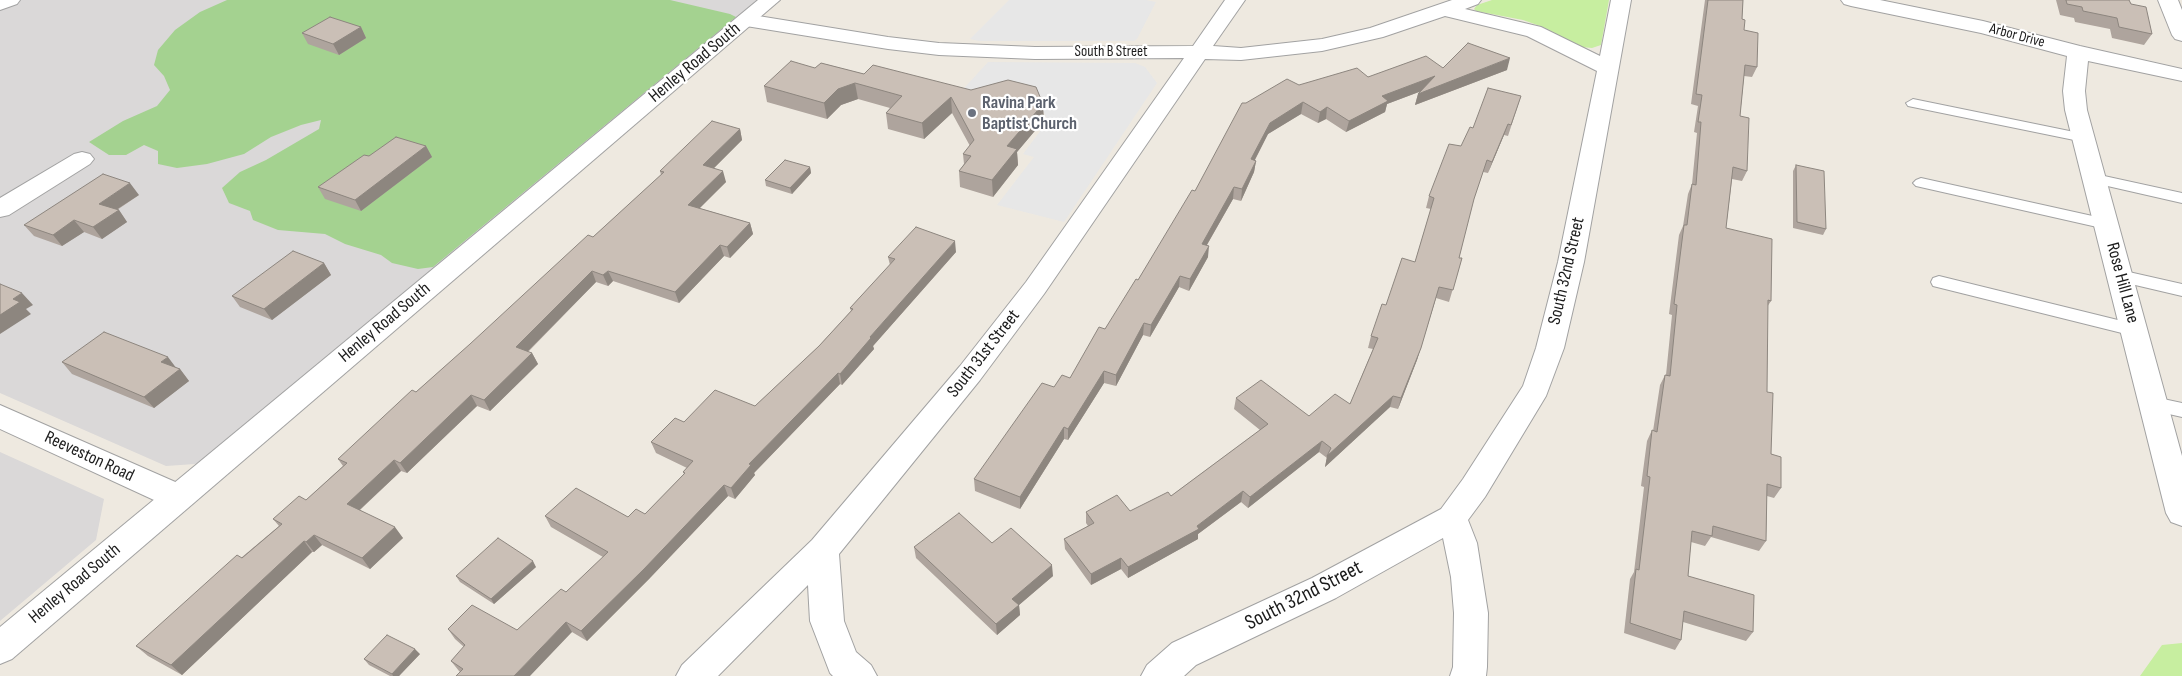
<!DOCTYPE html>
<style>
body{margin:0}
canvas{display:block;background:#eee9e0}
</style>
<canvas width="2182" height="676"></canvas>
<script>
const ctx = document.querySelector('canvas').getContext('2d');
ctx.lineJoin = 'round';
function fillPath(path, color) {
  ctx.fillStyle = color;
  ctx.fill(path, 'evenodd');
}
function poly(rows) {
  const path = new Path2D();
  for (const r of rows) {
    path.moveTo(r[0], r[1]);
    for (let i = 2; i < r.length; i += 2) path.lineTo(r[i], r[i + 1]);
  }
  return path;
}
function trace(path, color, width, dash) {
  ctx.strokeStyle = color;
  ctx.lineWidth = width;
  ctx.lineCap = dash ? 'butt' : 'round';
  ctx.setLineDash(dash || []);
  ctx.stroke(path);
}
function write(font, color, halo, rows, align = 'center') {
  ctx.font = font + ' "Sofia Sans Condensed",sans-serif';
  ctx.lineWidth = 4.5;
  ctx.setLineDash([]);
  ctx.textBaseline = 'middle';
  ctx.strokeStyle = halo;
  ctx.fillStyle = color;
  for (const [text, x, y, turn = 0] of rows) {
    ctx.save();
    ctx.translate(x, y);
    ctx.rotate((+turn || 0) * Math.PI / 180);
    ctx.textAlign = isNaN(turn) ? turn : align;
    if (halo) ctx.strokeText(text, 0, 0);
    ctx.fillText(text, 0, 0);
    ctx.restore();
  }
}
fillPath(poly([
 [0,0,759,0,220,452,195,464,166,466,0,393],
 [0,452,104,499,96,540,0,621]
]), '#dad8d8');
fillPath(poly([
 [1492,0,1609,0,1601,45,1592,48,1581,47,1543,27,1523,20,1476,11,1474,9,1477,5],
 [2182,643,2182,676,2140,676,2162,645]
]), '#c7eea0');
fillPath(poly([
 [227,0,670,0,730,14,736,17,433,267,418,269,392,263,381,255,345,244,325,234,278,230,253,220,250,211,229,203,222,188,240,172,266,160,319,129,321,120,301,125,271,137,244,154,207,164,177,168,158,164,158,151,144,145,126,155,109,155,89,142,123,121,157,106,170,90,164,76,154,65,158,50,175,30,200,12]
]), '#a4d290');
fillPath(poly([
 [1009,0,1146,0,1156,2,1137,39,1134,41,979,41,970,39],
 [988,62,1135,63,1145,67,1157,83,1064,222,997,205,1034,157,1023,154,1047,122,1047,119,1039,103,955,98]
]), '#e7e7e7');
const service = poly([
 [1913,99,2084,134,2089,135,2091,138,2089,141,2084,142,1908,106,1906,103,1913,99],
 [2095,174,2182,193,2182,203,2090,182,2087,179,2090,176,2095,174],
 [1921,178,2106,219,2112,220,2114,224,2112,228,2106,229,1916,186,1913,183,1916,180,1921,178],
 [2120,270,2182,284,2182,296,2114,280,2112,276,2114,272,2120,270],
 [1939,276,2134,324,2140,326,2143,330,2140,334,2134,336,1933,286,1931,282,1933,278,1939,276],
 [2154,397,2182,403,2182,417,2147,409,2145,404,2147,399,2154,397]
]);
const minor = poly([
 [0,0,20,0,17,4,0,10,0,0],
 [1225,0,1245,0,1213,46,1241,48,1322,39,1370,28,1452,0,1481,0,1478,4,1465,9,1541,27,1600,56,1611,0,1631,0,1584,262,1564,348,1546,396,1485,497,1468,520,1477,543,1488,613,1487,667,1486,676,1450,676,1453,667,1454,613,1451,577,1443,538,1336,598,1196,665,1184,676,1141,676,1147,665,1172,643,1312,578,1441,509,1463,479,1523,386,1536,348,1558,262,1597,71,1527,36,1445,16,1383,37,1322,51,1241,60,1205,59,1044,294,980,380,839,554,844,621,856,652,871,665,877,676,833,676,830,673,810,621,808,585,718,676,676,676,682,665,812,540,960,366,1026,282,1184,58,1035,59,939,55,888,49,746,26,739,24,736,20,739,16,746,14,888,37,939,43,1035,47,1193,46,1225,0],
 [1841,0,1880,0,1983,21,2080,46,2182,69,2182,81,2088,61,2085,91,2087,110,2182,456,2182,526,2171,522,2166,513,2065,110,2063,91,2067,56,1981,33,1851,6,1844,4,1841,0],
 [2158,0,2178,0,2182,10,2182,41,2175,39,2172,35,2158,0],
 [82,152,90,154,94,159,90,164,9,215,0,217,0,198,74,154,82,152],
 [0,405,189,488,194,497,189,506,178,510,167,506,0,429,0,405]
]);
const tertiary = poly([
 [758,0,780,0,12,659,0,664,0,627,758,0]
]);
trace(service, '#a2a2a2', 2);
trace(minor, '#a2a2a2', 2);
trace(tertiary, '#a2a2a2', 2);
fillPath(service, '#fff');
fillPath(minor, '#fff');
fillPath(tertiary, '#fff');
fillPath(poly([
 [1705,0,1743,0,1742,19,1744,30,1757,67,1752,77,1744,76,1740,116,1747,171,1742,181,1732,179,1726,228,1771,301,1767,307,1767,392,1771,454,1781,488,1774,498,1767,496,1766,541,1759,551,1711,537,1705,546,1691,542,1688,576,1753,632,1746,641,1683,622,1681,640,1675,650,1624,633,1630,579,1634,572,1644,487,1641,486,1647,441,1652,430,1653,431,1660,385,1665,375,1666,375,1672,315,1669,314,1679,235,1683,226,1688,194,1692,184,1697,133,1694,132,1698,106,1691,104],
 [2056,0,2129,0,2131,4,2152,34,2144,45,2112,38,2110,29,2075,22,2074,18,2060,15],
 [361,27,366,38,339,55,308,44,302,33],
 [821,63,1044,120,1017,152,1018,165,993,197,960,187,959,171,964,164,963,154,970,146,952,113,924,139,888,129,886,113,890,108,858,99,841,105,827,119,767,102,764,86,815,68],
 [1443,68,1507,70,1415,105,1418,94,1419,92,1387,104,1385,112,1346,132,1326,119,1318,123,1301,114,1268,134,1255,160,1256,161,1254,172,1241,201,1233,199,1207,245,1208,257,1189,291,1179,287,1150,337,1143,335,1116,386,1104,383,1068,440,1064,439,1020,509,975,491,974,479,1054,387,1070,378,1105,329,1138,280,1195,191,1246,103,1299,85],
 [1521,96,1508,136,1504,135,1488,173,1483,172,1472,204,1459,258,1462,258,1449,302,1436,298,1417,360,1398,409,1390,407,1325,467,1327,458,1319,452,1248,508,1241,502,1198,534,1198,539,1128,578,1121,569,1091,585,1065,549,1064,539,1088,526,1086,523,1086,512,1130,511,1171,496,1260,430,1234,409,1236,398,1309,416,1350,404,1373,349,1368,348,1371,336,1386,305,1415,262,1431,209,1426,208,1429,196,1473,128],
 [740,129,742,140,714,168,726,182,699,208,750,223,753,234,730,258,724,256,679,303,613,281,608,286,596,282,528,352,532,353,538,364,490,411,477,406,407,473,401,471,360,510,403,538,370,569,322,545,314,552,312,552,182,675,148,656,136,646,279,526,273,519,306,500,343,466,338,459,416,392,593,237,661,175,660,171],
 [426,146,432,157,361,211,325,199,318,187,369,156],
 [1796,165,1826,229,1823,235,1793,228,1793,171],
 [810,167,811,173,792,194,766,186,765,180],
 [139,195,117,210,119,210,127,222,102,239,84,232,62,246,34,236,24,225],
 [956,252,873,346,874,349,842,385,840,384,754,473,755,475,735,499,728,496,649,579,587,641,572,632,460,672,459,671,451,661,464,647,455,639,448,629,517,630,566,592,603,557,551,527,545,516,628,517,645,514,684,474,683,472,687,468,656,453,651,442,684,422,755,406,819,346,851,311,850,308,890,265,888,257],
 [324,263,331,275,272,320,240,307,232,296],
 [62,362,177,368,180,369,189,381,154,408,72,374],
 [992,543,1053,576,1019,605,1020,615,997,635,916,558,914,547],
 [536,567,494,604,460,582,456,576],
 [420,654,399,676,390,676,369,665,364,659]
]), '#aea49d');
fillPath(poly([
 [361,27,366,38,339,55,333,44],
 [1510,58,1507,70,1415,105,1418,94],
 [1435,76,1432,87,1387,104,1385,112,1346,132,1349,121,1382,96],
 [855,83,858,99,841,105,827,119,824,103,838,89],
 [951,97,952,113,924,139,922,123],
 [1303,102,1301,114,1268,134,1249,171,1251,159,1270,123],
 [1043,104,1044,120,1017,152,1018,165,993,197,992,180,1007,146],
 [1327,107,1326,119,1318,123,1320,112],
 [1508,124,1504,135,1488,173,1492,162],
 [740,129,742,140,706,176,703,165],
 [426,146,432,157,361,211,355,200],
 [1256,161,1254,172,1241,201,1242,189],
 [810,167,811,173,792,194,790,188],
 [723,171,726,182,692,216,688,205],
 [130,183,139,195,108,215,99,204],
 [1234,187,1233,199,1201,255,1202,244],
 [119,210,127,222,102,239,93,227],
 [74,220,84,232,62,246,53,235],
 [750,223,753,234,730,258,727,247],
 [955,241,956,252,873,346,874,349,842,385,840,374,870,337],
 [720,245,724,256,679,303,675,292],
 [1209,246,1208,257,1189,291,1190,279],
 [324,263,331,275,272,320,264,309],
 [592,271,596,282,521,358,516,347],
 [608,271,613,281,608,286,603,275],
 [1180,276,1179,287,1150,337,1151,325],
 [22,293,33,305,26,309,31,314,0,334,0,315,13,299],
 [1436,298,1417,360,1398,409,1401,398],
 [1144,323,1143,335,1116,386,1116,375],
 [532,353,538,364,490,411,484,400],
 [168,357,177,369,161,362],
 [180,369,189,381,154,408,144,397],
 [1104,371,1104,383,1068,440,1068,429],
 [838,373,840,384,754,473,755,475,735,499,731,488,749,464],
 [471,395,477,406,407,473,400,463],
 [1393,396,1390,407,1325,467,1327,456],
 [1064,427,1064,439,1020,509,1020,497],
 [1322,441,1319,452,1248,508,1250,497],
 [394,460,401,471,355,514,347,504],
 [724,485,728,496,649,579,587,641,581,631],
 [1243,491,1241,502,1198,534,1198,539,1128,578,1128,567,1197,526],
 [395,527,403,538,370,569,362,558],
 [314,535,322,545,314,552,306,542],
 [304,541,312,552,182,675,171,665],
 [1121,558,1121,569,1091,585,1091,574],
 [533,561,536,567,494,604,491,599],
 [1052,565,1053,576,1019,605,1020,615,997,635,996,624,1012,599],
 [566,622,572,632,530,676,514,676],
 [415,649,420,654,399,676,393,676,392,674]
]), '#8d867f');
const building = poly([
 [1708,0,1743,0,1742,19,1745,20,1744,30,1758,33,1757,67,1745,65,1740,116,1749,118,1747,171,1733,167,1726,228,1772,239,1771,301,1768,300,1767,392,1773,393,1771,454,1781,457,1781,488,1767,484,1766,541,1713,526,1712,536,1692,531,1688,576,1754,595,1753,632,1684,611,1681,640,1630,623,1636,569,1639,570,1650,477,1647,476,1652,430,1657,432,1665,375,1670,376,1677,305,1674,304,1684,225,1687,225,1692,184,1696,185,1701,122,1698,122,1702,95,1696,94,1708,0],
 [2066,0,2129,0,2131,4,2146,7,2152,34,2119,27,2117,18,2083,11,2082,7,2067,4,2066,0],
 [330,17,361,27,333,44,302,33,330,17],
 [1468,43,1510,58,1418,94,1435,76,1382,96,1388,101,1349,121,1327,107,1320,112,1303,102,1270,123,1251,159,1256,161,1242,189,1234,187,1202,244,1209,246,1190,279,1180,276,1151,325,1144,323,1116,375,1104,371,1068,429,1064,427,1020,497,974,479,1042,383,1054,387,1062,375,1070,378,1099,327,1105,329,1136,279,1138,280,1192,190,1195,191,1242,103,1246,103,1287,79,1299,85,1357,68,1368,77,1426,56,1443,68,1468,43],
 [791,61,815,68,821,63,864,74,873,65,971,90,1008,80,1036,87,1043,104,1007,146,1017,149,992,180,959,171,971,156,963,154,974,140,951,97,922,123,886,113,902,96,855,83,838,89,824,103,764,86,791,61],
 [1488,88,1521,96,1511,125,1508,124,1492,162,1487,160,1474,199,1459,258,1462,258,1453,290,1439,287,1421,348,1401,398,1393,396,1327,456,1331,448,1322,441,1250,497,1243,491,1197,526,1199,529,1128,567,1121,558,1091,574,1064,539,1094,523,1086,512,1117,495,1130,511,1168,492,1171,496,1268,424,1236,398,1261,380,1309,416,1335,394,1350,404,1378,338,1371,336,1382,304,1386,305,1402,258,1415,262,1434,198,1429,196,1449,144,1461,146,1470,127,1473,128,1488,88],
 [712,121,740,129,703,165,723,171,688,205,750,223,727,247,720,245,675,292,608,271,603,275,592,271,516,347,532,353,484,400,471,395,400,463,394,460,347,504,395,527,362,558,314,535,306,542,304,541,171,665,136,646,237,555,242,558,282,524,273,519,299,496,306,500,347,463,338,459,412,390,416,392,470,344,588,235,593,237,664,172,660,171,712,121],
 [396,137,426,146,355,200,318,187,364,155,369,156,396,137],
 [785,160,810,167,790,188,765,180,785,160],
 [1796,165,1824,171,1826,229,1797,222,1796,165],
 [103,174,130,183,99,204,119,210,93,227,74,220,53,235,24,225,103,174],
 [916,227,955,241,870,337,871,338,840,374,838,373,749,464,751,465,731,488,724,485,644,569,581,631,566,622,514,676,456,676,463,669,451,661,465,645,448,629,472,605,517,630,561,589,566,592,608,552,545,516,576,488,628,517,636,509,645,514,685,473,683,472,693,461,651,442,675,418,684,422,715,390,755,406,819,346,853,309,850,308,895,259,888,257,916,227],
 [293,251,324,263,264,309,232,296,293,251],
 [0,284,22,293,13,299,20,302,0,315,0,284],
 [104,332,168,357,161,362,180,369,144,397,62,362,104,332],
 [959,513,992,543,1011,528,1052,565,1012,599,1019,605,996,624,914,547,959,513],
 [498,538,533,561,491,599,456,576,498,538],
 [387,635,415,649,392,674,364,659,387,635]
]);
fillPath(building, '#cabfb6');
trace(building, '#8d867f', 1);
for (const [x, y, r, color] of [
 [972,113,5,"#6b7280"]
]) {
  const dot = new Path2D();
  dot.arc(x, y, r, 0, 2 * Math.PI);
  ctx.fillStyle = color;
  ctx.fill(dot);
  trace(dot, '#fff', 2);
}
write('15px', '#1b1b1b', '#fff', [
 ["Arbor Drive",2017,36,15],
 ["South B Street",1111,52]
]);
write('18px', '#1b1b1b', '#fff', [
 ["Henley Road South",695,63,-40],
 ["South 32nd Street",1567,271,-77],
 ["Rose Hill Lane",2122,283,75],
 ["Henley Road South",385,323,-40],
 ["South 31st Street",984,354,-52],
 ["Reeveston Road",89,457,25],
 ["Henley Road South",75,584,-40]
]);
write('bold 18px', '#5b616d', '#fff', [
 ["Ravina Park",982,103],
 ["Baptist Church",982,124]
], 'left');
write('21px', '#1b1b1b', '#fff', [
 ["South 32nd Street",1304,596,-27]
]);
</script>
